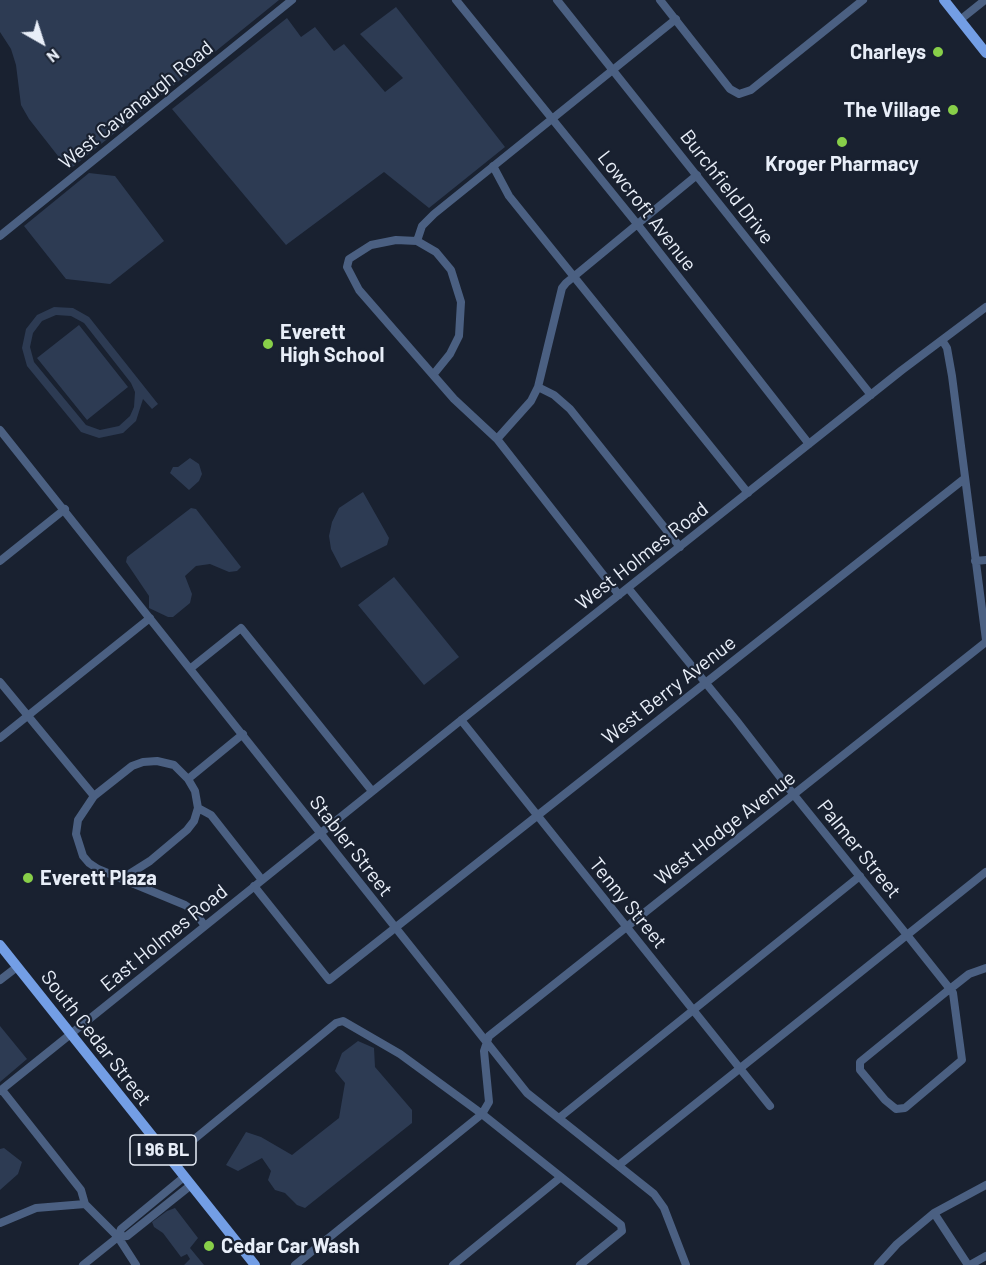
<!DOCTYPE html>
<style>
body{margin:0}
#map{position:relative;width:986px;height:1265px;overflow:hidden;background:#192130;font-family:Barlow,sans-serif}
canvas{display:block}
.north{position:absolute;left:12px;top:12px;width:60px;height:60px;-webkit-text-stroke:4px #192130;paint-order:stroke;rotate:141deg;font-size:16px;font-weight:700;line-height:24px;text-align:center;color:#e8eef8}
.north::after{content:'';display:block;margin:auto;width:21px;height:27px;background:#e8eef8;clip-path:polygon(50% 0,100% 100%,50% 72%,0 100%)}
</style>
<div id="map">
<canvas width="986" height="1265"></canvas>
<div class="north">N</div>
</div>
<script>
const ctx = document.querySelector('canvas').getContext('2d');
ctx.lineJoin = 'round';
function fillPath(path, color) {
  ctx.fillStyle = color;
  ctx.fill(path, 'evenodd');
}
function poly(rows) {
  const path = new Path2D();
  for (const r of rows) {
    path.moveTo(r[0], r[1]);
    for (let i = 2; i < r.length; i += 2) path.lineTo(r[i], r[i + 1]);
  }
  return path;
}
function trace(path, color, width, dash) {
  ctx.strokeStyle = color;
  ctx.lineWidth = width;
  ctx.lineCap = dash ? 'butt' : 'round';
  ctx.setLineDash(dash || []);
  ctx.stroke(path);
}
function write(font, color, halo, rows, align = 'center') {
  ctx.font = font + ' Barlow,sans-serif';
  ctx.lineWidth = 4.5;
  ctx.setLineDash([]);
  ctx.textBaseline = 'middle';
  ctx.strokeStyle = halo;
  ctx.fillStyle = color;
  for (const [text, x, y, turn = 0] of rows) {
    ctx.save();
    ctx.translate(x, y);
    ctx.rotate((+turn || 0) * Math.PI / 180);
    ctx.textAlign = isNaN(turn) ? turn : align;
    if (halo) ctx.strokeText(text, 0, 0);
    ctx.fillText(text, 0, 0);
    ctx.restore();
  }
}
fillPath(poly([
 [0,0,279,0,69,170,29,119,21,105,16,65,11,49,0,32],
 [396,7,505,147,429,208,384,172,286,245,172,109,287,18,301,37,315,27,334,51,344,44,385,92,403,78,360,34],
 [89,173,115,176,164,241,110,284,66,279,24,226],
 [54,307,73,308,89,317,158,404,152,409,143,399,136,421,123,433,99,438,81,432,27,366,22,348,26,329,37,315],
 [56,315,71,316,84,323,131,383,135,392,134,407,130,416,119,426,100,430,86,425,34,362,30,347,33,333,42,321],
 [79,325,128,387,87,420,37,358],
 [190,458,199,464,202,474,199,481,189,490,170,473,173,467,178,467],
 [363,492,389,538,387,545,341,568,331,549,329,536,332,522,339,508],
 [191,508,196,509,241,567,237,571,229,572,210,564,196,566,185,576,192,594,190,603,173,617,168,617,149,608,149,596,126,562,127,557],
 [394,577,459,657,424,685,358,605],
 [0,1026,27,1059,0,1082],
 [358,1041,374,1048,375,1067,412,1110,412,1123,305,1208,297,1205,285,1193,275,1190,268,1180,271,1171,262,1158,238,1171,226,1165,246,1132,261,1137,292,1155,339,1118,345,1083,335,1071,342,1053],
 [4,1148,22,1162,18,1174,0,1190,0,1149],
 [175,1208,198,1238,190,1248,204,1265,184,1265,190,1259,187,1254,181,1257,163,1233,154,1227,152,1222,167,1211]
]), '#2d3b53');
trace(poly([
 [456,0,638,225,809,444],
 [557,0,871,395],
 [660,0,730,89,739,94,751,90,863,0],
 [960,20,985,0],
 [493,166,509,196,748,493],
 [0,236,292,0],
 [417,241,422,226,434,214,676,19],
 [942,340,947,348,952,376,986,640],
 [433,375,450,354,459,336,461,302,451,270,436,252,417,241,396,240,371,245,349,259,347,267,359,290,454,399,497,439,619,595],
 [538,387,554,395,570,409,680,547],
 [0,430,527,1093,654,1194,664,1208,686,1265],
 [497,439,531,401,538,387,562,288,566,283,697,175],
 [0,561,65,509],
 [975,561,986,560],
 [628,588,736,720,794,795,907,935,950,989,953,993,962,1060,905,1108,896,1109,885,1100,860,1070,860,1062,946,992,950,989,969,974,986,968],
 [191,668,241,628,372,791],
 [0,682,94,796],
 [461,720,770,1106],
 [0,738,150,618],
 [188,779,243,734],
 [198,808,211,815,262,880],
 [123,878,150,861,187,830,194,821,198,808,195,791,188,779,174,765,157,761,143,762,132,766,94,796,78,820,76,834,83,856,89,863,98,869,185,905,194,911,205,926],
 [254,886,329,980,964,479],
 [0,980,17,967],
 [2,1090,81,1190,85,1204,118,1237,136,1265],
 [0,1091,455,725,902,370,986,307],
 [559,1118,860,876],
 [170,1159,336,1023,343,1021,400,1054,482,1114,621,1225,622,1231,580,1265],
 [619,1165,986,872],
 [934,1213,968,1265],
 [0,1223,36,1208,85,1204],
 [118,1237,127,1236,191,1185],
 [83,1265,118,1237,121,1229,184,1177],
 [295,1265,482,1114,489,1102,484,1051,489,1036,986,642],
 [453,1265,561,1177],
 [878,1265,897,1244,934,1213,986,1185],
 [970,1265,986,1256]
]), '#4b6082', 8);
trace(poly([
 [944,0,986,53],
 [0,945,255,1265]
]), '#739ee5', 10);
for (const [x, y, r, color] of [
 [938,52,6,"#88cf49"],
 [953,110,6,"#88cf49"],
 [842,142,6,"#88cf49"],
 [268,344,6,"#88cf49"],
 [28,878,6,"#88cf49"],
 [209,1246,6,"#88cf49"]
]) {
  const dot = new Path2D();
  dot.arc(x, y, r, 0, 2 * Math.PI);
  ctx.fillStyle = color;
  ctx.fill(dot);
  trace(dot, '#192130', 2);
}
for (const [x, y, w] of [
 [163,1150,66]
]) {
  const box = new Path2D();
  box.roundRect(x - w / 2, y - 15, w, 30, 4.5);
  ctx.fillStyle = '#192130';
  ctx.fill(box);
  trace(box, '#e8eef8', 1.5);
}
write('bold 18px', '#e8eef8', null, [
 ["I 96 BL",163,1150]
]);
write('bold 20px', '#e8eef8', '#192130', [
 ["Charleys",926,52,"right"],
 ["The Village",941,110,"right"],
 ["Kroger Pharmacy",842,164,"center"],
 ["Everett",280,332],
 ["High School",280,355],
 ["Everett Plaza",40,878],
 ["Cedar Car Wash",221,1246]
], 'left');
write('20px', '#e8eef8', '#192130', [
 ["West Cavanaugh Road",136,105,-39],
 ["Burchfield Drive",727,187,52],
 ["Lowcroft Avenue",647,211,52],
 ["West Holmes Road",642,556,-38],
 ["West Berry Avenue",669,690,-38],
 ["West Hodge Avenue",725,828,-38],
 ["Stabler Street",351,846,52],
 ["Palmer Street",859,849,51],
 ["Tenny Street",628,903,51],
 ["East Holmes Road",164,938,-39],
 ["South Cedar Street",96,1038,52]
]);
</script>
